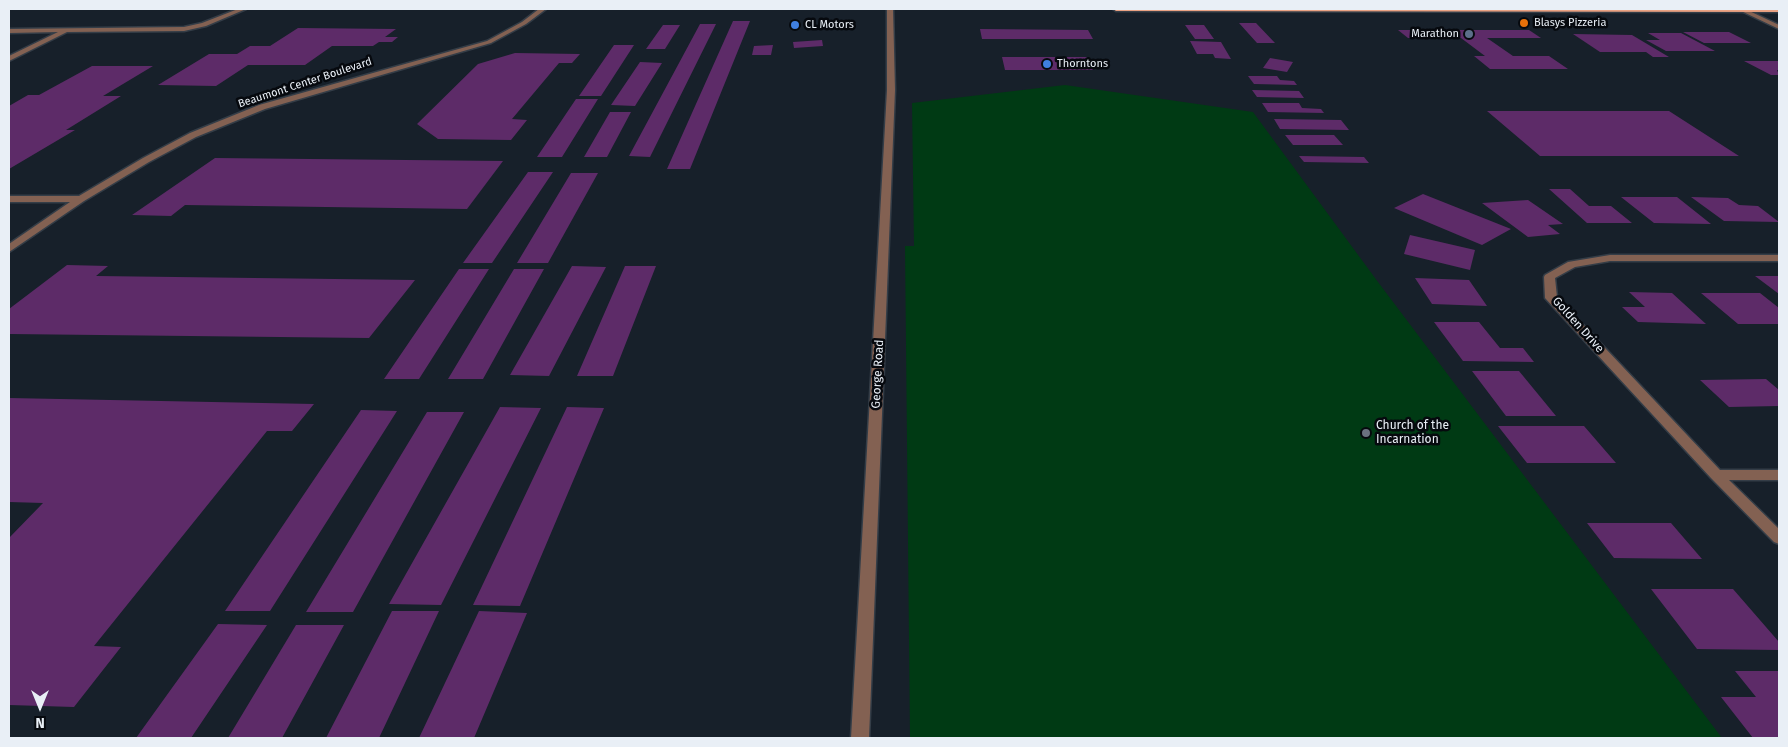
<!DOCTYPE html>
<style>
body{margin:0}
#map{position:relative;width:1788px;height:747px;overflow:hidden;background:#17202a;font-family:"Fira Sans",sans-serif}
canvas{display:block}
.frame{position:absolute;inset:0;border:10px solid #e9eff6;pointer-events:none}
.north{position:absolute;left:15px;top:682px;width:50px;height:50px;-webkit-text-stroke:4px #06090e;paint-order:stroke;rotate:180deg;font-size:14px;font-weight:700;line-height:20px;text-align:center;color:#e9eff6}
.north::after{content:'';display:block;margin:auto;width:18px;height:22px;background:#e9eff6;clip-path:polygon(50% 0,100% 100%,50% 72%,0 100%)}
</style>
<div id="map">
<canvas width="1788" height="747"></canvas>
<div class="frame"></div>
<div class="north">N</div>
</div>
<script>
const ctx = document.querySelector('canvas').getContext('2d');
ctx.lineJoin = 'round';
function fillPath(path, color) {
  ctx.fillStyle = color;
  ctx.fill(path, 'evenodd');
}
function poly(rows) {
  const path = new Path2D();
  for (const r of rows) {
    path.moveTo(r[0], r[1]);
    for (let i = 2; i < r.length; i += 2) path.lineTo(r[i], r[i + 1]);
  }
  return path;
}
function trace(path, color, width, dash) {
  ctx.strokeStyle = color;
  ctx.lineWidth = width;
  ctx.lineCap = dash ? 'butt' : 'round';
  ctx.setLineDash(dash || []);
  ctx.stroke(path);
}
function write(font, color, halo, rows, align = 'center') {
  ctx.font = font + ' "Fira Sans",sans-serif';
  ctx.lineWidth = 5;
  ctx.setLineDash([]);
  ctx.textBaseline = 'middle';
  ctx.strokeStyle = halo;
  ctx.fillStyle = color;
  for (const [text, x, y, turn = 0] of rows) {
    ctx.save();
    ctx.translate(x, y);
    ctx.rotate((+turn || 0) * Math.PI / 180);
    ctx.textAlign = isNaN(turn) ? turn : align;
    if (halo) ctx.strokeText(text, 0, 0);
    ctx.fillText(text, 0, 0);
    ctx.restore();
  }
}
fillPath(poly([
 [1065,85,1253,112,1378,282,1722,738,910,738,905,246,914,246,912,103]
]), '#003a14');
fillPath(poly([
 [733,21,750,21,690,169,667,169],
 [1239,23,1256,23,1275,43,1257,43],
 [700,24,716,24,650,157,629,156],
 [663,25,680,25,665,49,646,49],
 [1185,25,1204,25,1214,39,1195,39],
 [298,28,396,29,385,37,398,37,392,42,379,42,373,46,332,46,305,65,248,65,216,86,158,85,209,54,237,54,250,46,270,46],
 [980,29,1088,30,1093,39,982,39],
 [1398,30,1529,30,1541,38,1487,38,1513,56,1549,56,1568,69,1490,69,1474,56,1485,56,1461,38,1408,38],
 [1683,32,1729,32,1751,43,1704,43],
 [1648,33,1681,33,1715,51,1666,51,1646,40,1660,40],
 [1573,34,1632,35,1669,57,1653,57,1646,52,1600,52],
 [822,40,823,46,794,48,793,42],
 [1190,41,1221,42,1231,59,1215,58,1213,54,1197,54],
 [614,45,634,45,601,96,579,96],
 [773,45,771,55,752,55,754,46],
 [515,53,580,54,572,63,559,63,512,119,527,120,511,140,438,139,417,124,478,64],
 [1002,57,1087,57,1093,70,1005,70],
 [1270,58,1293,62,1287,72,1263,68],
 [1744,61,1779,61,1779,70,1777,70,1779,75,1771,75],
 [640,62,662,63,635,106,611,105],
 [92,66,153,66,103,96,121,96,66,130,75,130,9,169,9,106,28,95,39,95],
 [1248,76,1277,76,1280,80,1294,81,1297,85,1254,84],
 [1252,90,1299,91,1304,98,1257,97],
 [576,99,598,99,562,157,537,157],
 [1262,103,1299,103,1302,108,1321,109,1324,113,1268,112],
 [1487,111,1669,111,1739,156,1540,156],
 [610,112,631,112,607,157,584,157],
 [1274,119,1341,120,1349,130,1280,129],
 [1285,135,1334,135,1343,145,1293,145],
 [1299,156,1364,157,1369,163,1304,162],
 [215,158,503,161,467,209,185,205,171,216,132,215],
 [528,172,553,172,492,263,463,263],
 [571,173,598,173,548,263,517,263],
 [1549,189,1570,189,1589,206,1611,206,1632,223,1587,223],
 [1423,194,1511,229,1482,245,1394,208],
 [1621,197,1677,197,1711,224,1654,223],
 [1691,197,1728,198,1739,205,1758,206,1779,222,1724,221],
 [1528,200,1563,224,1548,225,1560,234,1528,237,1482,203],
 [1410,235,1475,250,1470,270,1404,254],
 [67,265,108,266,96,276,415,280,369,338,9,334,9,309],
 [572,266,606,267,549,376,510,375],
 [625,266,656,266,613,376,577,376],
 [459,269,489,269,419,379,384,379],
 [514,269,544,269,483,379,448,379],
 [1755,276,1779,276,1779,294],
 [1415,278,1469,280,1487,306,1432,304],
 [1629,292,1672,293,1706,324,1638,322,1622,307,1645,307],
 [1701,293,1760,293,1779,308,1779,324,1738,324],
 [1434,322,1479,322,1500,348,1523,348,1534,362,1463,361],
 [1472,371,1519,371,1556,416,1506,416],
 [1766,379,1779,390,1779,406,1729,407,1700,380],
 [9,398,314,404,292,431,267,431,94,646,121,647,74,707,9,705,9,538,43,503,9,502],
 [500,407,541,408,441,605,389,604],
 [567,407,604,408,520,606,473,605],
 [361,410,397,411,270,611,225,611],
 [427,412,464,412,353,612,306,612],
 [1498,426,1584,426,1616,463,1527,463],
 [1587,523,1671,523,1702,559,1614,558],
 [1651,589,1733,589,1779,642,1779,650,1697,649],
 [392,611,439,611,379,738,326,738],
 [479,611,527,613,474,738,419,738],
 [218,624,267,625,191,738,136,738],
 [296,625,344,625,282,738,228,738],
 [1735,671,1779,671,1779,738,1753,738,1721,697,1756,697]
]), '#5d2b68');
const minor = poly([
 [238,9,246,9,206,26,184,31,67,32,9,61,9,56,58,32,9,33,9,29,184,27,202,23,238,9],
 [539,9,546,9,526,24,491,43,265,109,196,137,149,162,84,201,9,252,9,244,70,202,9,202,9,196,79,196,143,158,190,133,259,105,487,41,522,22,539,9],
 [887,9,893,9,895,90,869,738,851,738,887,90,887,9],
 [1737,9,1745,9,1779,25,1779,29,1737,9],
 [1610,255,1779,255,1779,261,1610,261,1575,267,1555,278,1557,297,1720,470,1779,470,1779,480,1729,480,1779,529,1779,544,1774,542,1711,478,1545,298,1544,277,1545,275,1568,262,1610,255]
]);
const major = poly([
 [1113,9,1779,9,1779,12,1116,11,1113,9]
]);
trace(minor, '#343d47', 3);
trace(major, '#343d47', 3);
fillPath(minor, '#836152');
fillPath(major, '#eaa283');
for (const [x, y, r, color] of [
 [1524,23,5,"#e8710a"],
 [795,25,5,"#3f7fe0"],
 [1469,34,5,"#5c6f8a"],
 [1047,64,5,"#3f7fe0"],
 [1366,433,5,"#6b7280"]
]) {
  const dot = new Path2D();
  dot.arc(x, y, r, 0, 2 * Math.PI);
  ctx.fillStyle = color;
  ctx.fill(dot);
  trace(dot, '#06090e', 2);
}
write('11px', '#e9eff6', '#06090e', [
 ["Blasys Pizzeria",1534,23],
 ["CL Motors",805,25],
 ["Marathon",1459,34,"right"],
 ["Thorntons",1057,64]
], 'left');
write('11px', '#e9eff6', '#06090e', [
 ["Beaumont Center Boulevard",305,83,-18]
]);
write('12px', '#e9eff6', '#06090e', [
 ["Golden Drive",1578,325,48],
 ["George Road",878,374,-87]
]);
write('12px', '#e9eff6', '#06090e', [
 ["Church of the",1376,426],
 ["Incarnation",1376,440]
], 'left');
</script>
